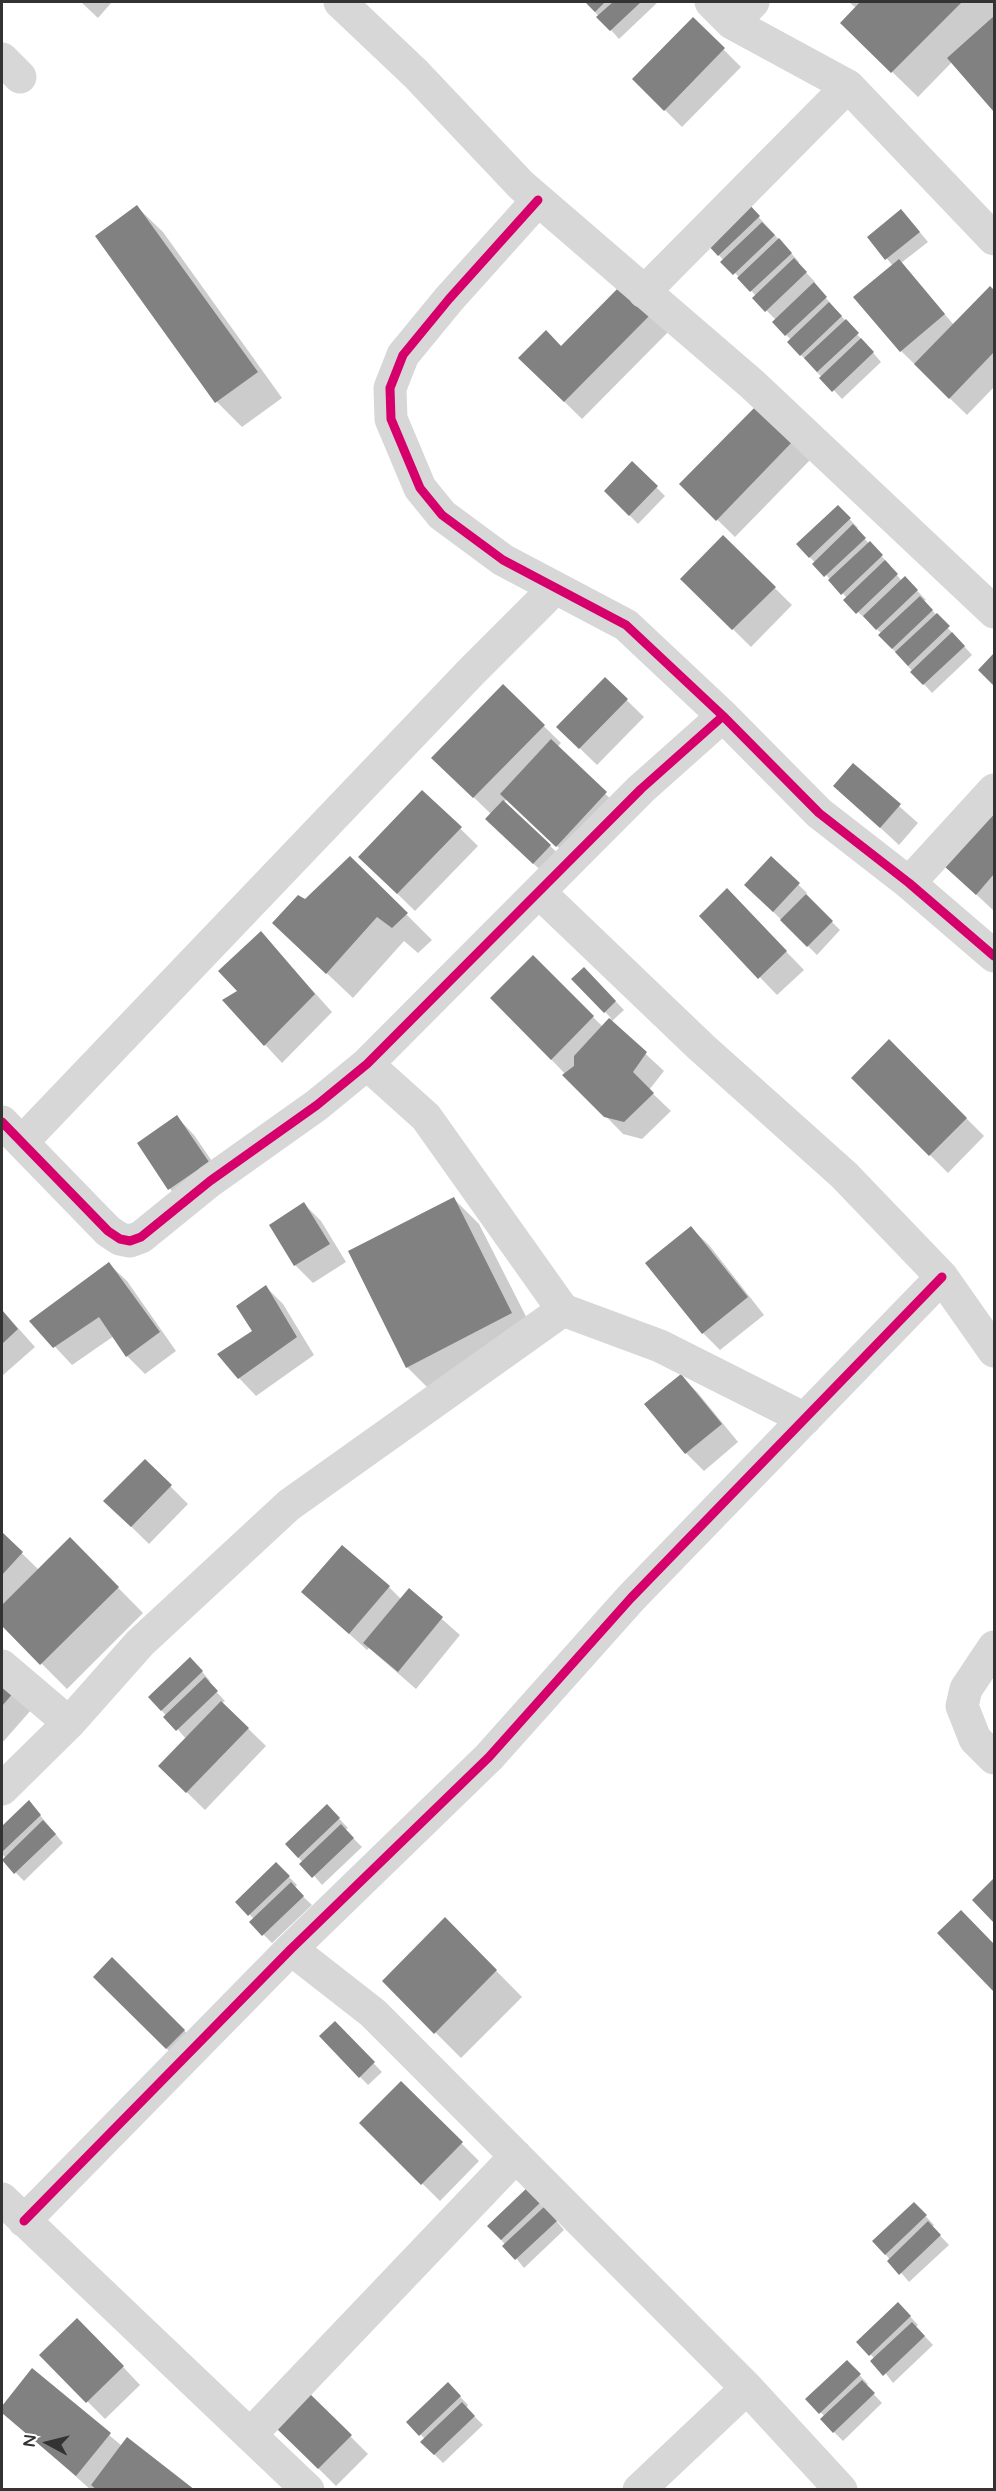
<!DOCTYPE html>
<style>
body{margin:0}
#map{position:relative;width:996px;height:2491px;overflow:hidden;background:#fff;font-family:"Varela Round",sans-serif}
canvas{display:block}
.frame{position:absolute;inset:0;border:3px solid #333;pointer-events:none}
.north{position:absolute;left:18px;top:2413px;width:60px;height:60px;-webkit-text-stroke:4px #fff;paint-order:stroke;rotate:277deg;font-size:16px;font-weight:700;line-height:24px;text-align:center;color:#333}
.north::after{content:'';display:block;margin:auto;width:21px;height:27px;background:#333;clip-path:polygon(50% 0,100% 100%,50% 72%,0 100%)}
</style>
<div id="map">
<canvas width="996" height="2491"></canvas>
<div class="frame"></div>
<div class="north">N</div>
</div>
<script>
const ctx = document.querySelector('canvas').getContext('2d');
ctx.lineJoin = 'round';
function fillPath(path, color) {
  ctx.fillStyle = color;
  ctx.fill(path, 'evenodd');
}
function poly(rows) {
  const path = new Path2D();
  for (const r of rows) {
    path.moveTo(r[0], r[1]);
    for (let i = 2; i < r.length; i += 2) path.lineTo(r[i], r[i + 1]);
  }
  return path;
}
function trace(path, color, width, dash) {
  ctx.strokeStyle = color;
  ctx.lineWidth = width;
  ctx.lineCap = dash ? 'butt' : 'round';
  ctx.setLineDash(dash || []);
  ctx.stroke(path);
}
fillPath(poly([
 [81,2,112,2,98,18],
 [586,2,658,2,619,39],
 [849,2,994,2,994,110,952,62,918,97,842,23,856,8],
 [693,19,741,67,682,127,634,79],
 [747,204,799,262,798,264,815,282,813,283,881,362,842,399,801,355,791,340,774,322,776,320,754,298,756,296,707,242],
 [137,207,163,232,282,398,242,427,217,402],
 [909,219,928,242,901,263,954,325,990,288,994,292,994,387,967,415,901,351,893,266,869,237],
 [626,282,672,328,582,419,520,358,561,348],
 [759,405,812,458,735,537,681,484],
 [632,463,665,496,638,524,606,491],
 [838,507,858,528,856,530,890,565,889,566,902,581,905,578,926,600,924,601,972,655,932,693,880,635,882,634,845,600,847,598,798,544],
 [723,537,792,605,751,647,682,579],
 [605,679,644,717,597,765,558,727],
 [503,686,561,743,557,747,623,811,575,863,507,799,504,802,568,863,552,881,504,836,491,814,433,758],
 [853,765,918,823,899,845,835,786],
 [423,792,478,846,415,911,360,857],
 [994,813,994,911,964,883],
 [350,858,432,940,418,953,404,941,353,998,300,948,305,901],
 [771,858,807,893,805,895,840,930,817,955,746,885],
 [744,908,804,970,777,995,701,916],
 [261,933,332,1012,282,1063,224,1000,240,992],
 [533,957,603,1027,611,1018,573,979,584,969,624,1010,611,1022,664,1071,649,1090,671,1111,642,1139,623,1134,492,998],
 [889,1041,984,1136,948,1173,853,1078],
 [177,1117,194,1135,225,1180,187,1206,170,1189],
 [454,1199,479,1224,537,1338,432,1392,407,1367],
 [304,1204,321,1221,346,1262,313,1283,295,1265,271,1225],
 [691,1228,709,1245,764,1315,720,1350,703,1333],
 [109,1264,127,1281,176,1351,145,1374,127,1356,114,1336,72,1365,31,1321],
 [266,1287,283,1304,314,1355,256,1396,239,1378],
 [2,1310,35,1347,2,1376],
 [681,1376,698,1393,738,1442,704,1471,686,1453,646,1404],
 [145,1461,188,1504,149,1544,105,1501],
 [2,1534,39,1570,70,1539,143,1613,67,1689,2,1624],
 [389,1587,401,1599,409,1590,460,1635,416,1689,369,1648,367,1650,303,1592],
 [199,1668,210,1681,208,1683,225,1701,222,1703,266,1746,205,1810,160,1766,186,1739,150,1697],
 [2,1680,32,1709,2,1743],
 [29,1802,63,1843,24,1881,3,1860,6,1858,2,1854,2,1828],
 [327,1806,348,1828,345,1830,362,1847,322,1885,287,1844],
 [276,1864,297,1885,294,1888,312,1905,272,1943,251,1922,254,1919,237,1902],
 [994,1880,994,1921,974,1900],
 [961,1912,994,1946,994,1990,939,1933],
 [445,1919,522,1997,461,2058,384,1981],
 [112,1959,202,2048,184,2066,95,1977],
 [335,2023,382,2072,368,2085,321,2037],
 [401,2083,479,2161,440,2201,361,2123],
 [529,2189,564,2230,524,2268,490,2226],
 [914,2204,934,2225,932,2227,949,2245,909,2282,874,2241],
 [906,2312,918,2325,916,2327,933,2345,893,2383,875,2359,858,2342],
 [95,2337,140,2385,105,2419,41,2355],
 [847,2362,868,2384,866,2386,882,2403,843,2441,822,2420,825,2417,808,2399],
 [32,2370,122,2446,96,2490,91,2490,2,2411,2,2408],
 [448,2384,468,2405,466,2408,483,2425,443,2463,422,2442,425,2439,408,2422],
 [308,2394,368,2454,336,2486,276,2426]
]), '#0003');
fillPath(poly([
 [585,2,605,2,595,12],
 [613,2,641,2,610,31,596,17],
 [860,2,962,2,891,73,840,23],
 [994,16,994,112,947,58],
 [693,17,725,48,664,111,632,79],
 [747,202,760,216,718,256,705,242],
 [137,205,258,372,215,403,95,236],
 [901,209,920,232,885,260,867,237],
 [762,222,775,235,733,275,720,262],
 [779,238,792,253,750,292,737,278],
 [794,258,807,272,765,312,752,298],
 [899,259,945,314,900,352,853,297],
 [626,280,656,309,564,402,518,358,546,330,561,346],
 [814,282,827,297,785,336,772,322],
 [990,286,994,290,994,352,949,399,914,364],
 [829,302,842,316,800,356,787,342],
 [846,319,859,333,817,372,804,358],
 [861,338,874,352,832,392,819,378],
 [759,403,795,439,716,521,679,484],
 [632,461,658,486,629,516,604,491],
 [838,505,851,518,809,558,796,544],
 [853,524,866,538,824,577,812,564],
 [723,535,776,587,732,630,680,579],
 [870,541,883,555,841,595,828,580],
 [885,560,898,574,856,614,843,600],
 [905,576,918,590,876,630,863,616],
 [920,596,933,610,892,649,878,635],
 [937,613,950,626,908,666,895,652],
 [952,632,965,646,923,685,910,672],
 [994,653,994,686,978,670],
 [605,677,628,699,579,749,556,727],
 [503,684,545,725,473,798,431,758],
 [551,739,607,792,556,847,500,794],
 [853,763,901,804,880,828,833,786],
 [422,790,462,827,397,894,358,857],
 [503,800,551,845,533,864,485,819],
 [994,811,994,874,976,895,944,866],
 [350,856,408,913,392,928,377,917,326,974,272,923,298,895,305,899],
 [771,856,800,883,773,912,744,885],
 [727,888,787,951,758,979,699,916],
 [806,894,833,921,807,947,780,920],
 [261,931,315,994,264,1046,222,1000,237,991,218,971],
 [533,955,594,1016,551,1060,490,998],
 [584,967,616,1001,604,1013,571,979],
 [609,1018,647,1052,633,1072,654,1093,624,1122,604,1117,562,1075,574,1066,574,1056],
 [889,1039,967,1118,929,1156,851,1078],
 [177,1115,209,1162,168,1190,137,1143],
 [454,1197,512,1313,406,1368,348,1251],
 [304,1202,330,1244,294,1266,269,1225],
 [691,1226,748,1297,702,1334,645,1263],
 [109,1262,160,1332,126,1357,99,1317,53,1348,29,1321],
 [266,1285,297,1337,238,1379,217,1354,252,1331,236,1306],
 [2,1310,18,1329,2,1344],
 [681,1374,722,1424,685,1454,644,1404],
 [145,1459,172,1485,131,1527,103,1501],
 [2,1532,23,1552,2,1575],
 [70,1537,119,1587,40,1665,2,1626,2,1605],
 [342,1545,390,1586,349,1634,301,1592],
 [409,1588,443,1617,398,1672,363,1643],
 [190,1657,203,1671,161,1711,148,1697],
 [205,1677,218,1691,176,1731,163,1717],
 [2,1678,15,1691,2,1706],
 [221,1701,249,1728,186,1793,158,1766],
 [29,1800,41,1815,2,1852,2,1826],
 [327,1804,340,1818,298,1858,285,1844],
 [43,1820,56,1834,14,1874,2,1860],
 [341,1824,354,1838,312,1878,299,1864],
 [276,1862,290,1876,248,1916,235,1902],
 [994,1878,994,1923,972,1900],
 [291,1882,304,1896,262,1936,249,1922],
 [961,1910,994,1944,994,1992,937,1933],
 [445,1917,497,1970,434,2034,382,1981],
 [112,1957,185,2030,166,2049,93,1977],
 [335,2021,375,2062,359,2078,319,2036],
 [401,2081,463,2142,421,2185,359,2123],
 [529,2186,542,2201,501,2240,487,2226],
 [914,2202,927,2215,885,2255,872,2241],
 [544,2207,557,2221,515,2260,502,2246],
 [928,2221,941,2235,899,2275,887,2261],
 [898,2302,911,2316,869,2356,856,2342],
 [77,2318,124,2366,86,2403,39,2355],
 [912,2322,925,2336,883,2376,870,2361],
 [847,2360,861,2374,819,2414,805,2399],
 [32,2368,111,2433,76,2476,2,2413,2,2406],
 [862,2380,875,2393,833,2433,820,2419],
 [448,2382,461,2396,419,2436,406,2422],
 [308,2392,352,2435,318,2469,274,2426],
 [462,2402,475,2416,434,2455,420,2442],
 [127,2437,195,2490,97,2490,91,2485]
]), '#818181');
trace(poly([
 [340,2,416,74,521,185,752,384,994,612],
 [711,2,732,23,848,86,994,239],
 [732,23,753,2],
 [2,59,20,77],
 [538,200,449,299,403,355,390,388,391,419,420,488,442,515,503,560,626,625,723,716,819,813,909,883,994,956],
 [644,292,848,86],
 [909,883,994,790],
 [539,892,701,1047,844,1175,942,1277,994,1351],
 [367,1064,426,1117,563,1310,660,1346,805,1419],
 [2,1122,108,1231,120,1239,130,1241,141,1237,210,1181,317,1105,367,1064,641,789,723,716],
 [22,1142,472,671,555,588],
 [994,1647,966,1689,962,1706,975,1739,994,1758],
 [2,1666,69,1723],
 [2,1789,69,1723,140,1643,289,1505,563,1310],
 [291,1949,373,2013,747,2388,841,2490],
 [2,2199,308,2490],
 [24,2221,291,1949,489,1757,631,1598,942,1277],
 [250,2435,516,2156],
 [639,2490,747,2388]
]), '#d7d7d7', 33);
trace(poly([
 [538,200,449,299,403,355,390,388,391,419,420,488,442,515,503,560,626,625,723,716,819,813,909,883,994,956],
 [2,1122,108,1231,120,1239,130,1241,141,1237,210,1181,317,1105,367,1064,641,789,723,716],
 [24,2221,291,1949,489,1757,631,1598,942,1277]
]), '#d6006c', 9);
</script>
